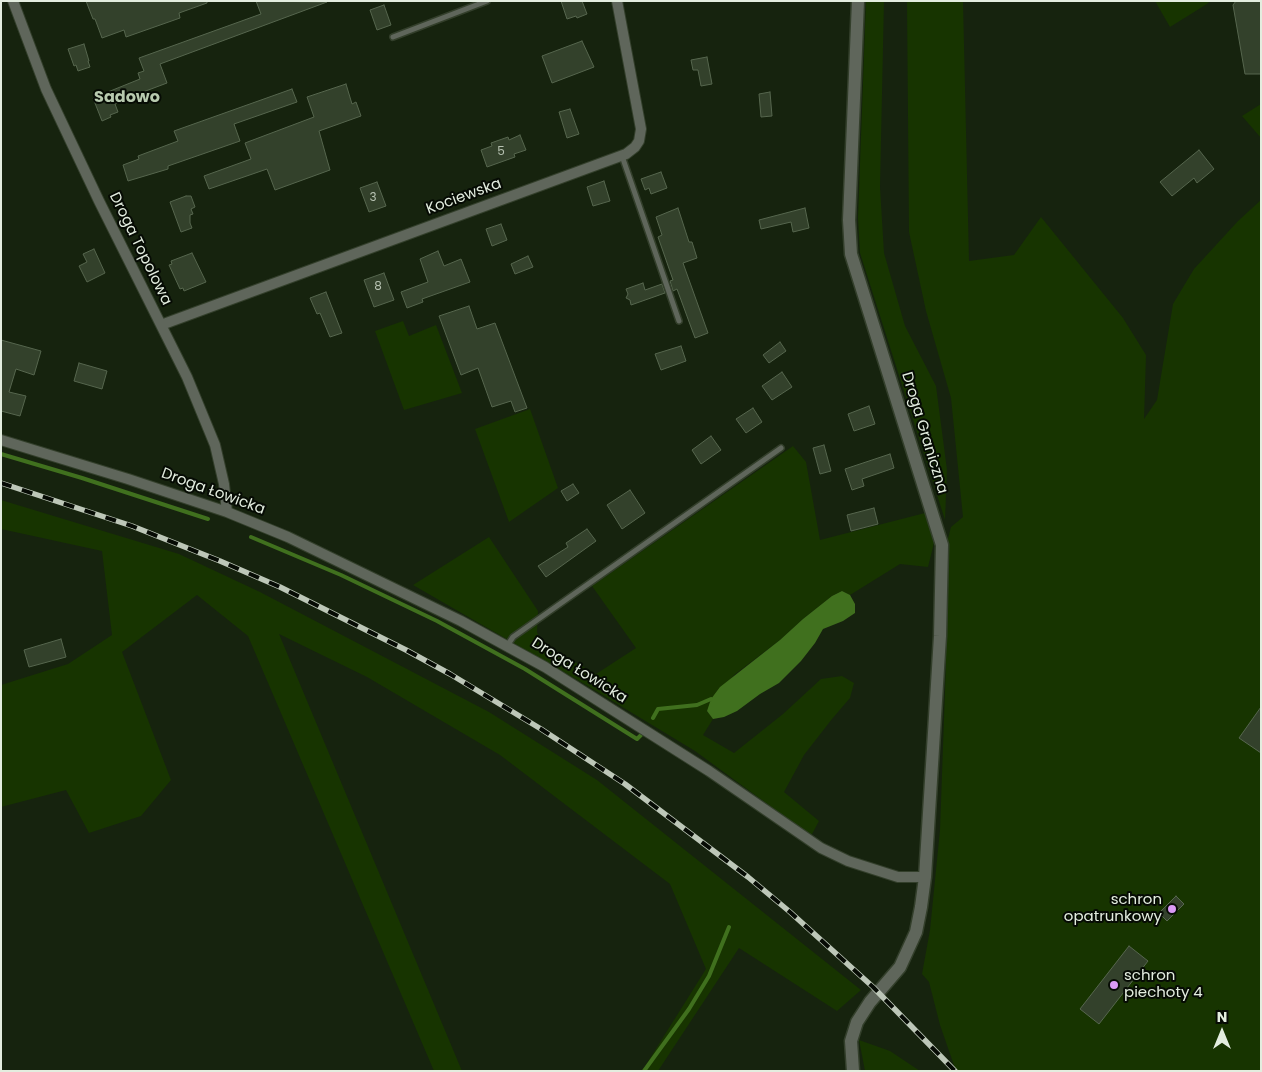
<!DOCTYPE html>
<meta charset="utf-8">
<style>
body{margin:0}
#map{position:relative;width:1262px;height:1072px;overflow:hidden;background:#16230e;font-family:Poppins,sans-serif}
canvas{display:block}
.frame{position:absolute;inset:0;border:2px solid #e3eddf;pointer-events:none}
.north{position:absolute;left:1197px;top:1007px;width:50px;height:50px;-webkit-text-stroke:4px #060b04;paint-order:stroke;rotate:0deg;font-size:14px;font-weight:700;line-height:20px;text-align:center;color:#e3eddf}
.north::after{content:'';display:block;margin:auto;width:18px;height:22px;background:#e3eddf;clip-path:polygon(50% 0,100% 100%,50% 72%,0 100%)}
</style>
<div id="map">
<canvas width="1262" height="1072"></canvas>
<div class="frame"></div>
<div class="north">N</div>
</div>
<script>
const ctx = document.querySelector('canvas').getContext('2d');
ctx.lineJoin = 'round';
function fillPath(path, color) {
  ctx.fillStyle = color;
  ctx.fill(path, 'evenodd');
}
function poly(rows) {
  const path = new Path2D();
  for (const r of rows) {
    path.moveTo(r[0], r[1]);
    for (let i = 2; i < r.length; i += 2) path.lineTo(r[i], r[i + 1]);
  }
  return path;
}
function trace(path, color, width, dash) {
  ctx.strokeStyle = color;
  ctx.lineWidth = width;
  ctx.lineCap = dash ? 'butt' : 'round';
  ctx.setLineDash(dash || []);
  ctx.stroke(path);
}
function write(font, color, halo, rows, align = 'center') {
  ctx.font = font + ' Poppins,sans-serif';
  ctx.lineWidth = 4;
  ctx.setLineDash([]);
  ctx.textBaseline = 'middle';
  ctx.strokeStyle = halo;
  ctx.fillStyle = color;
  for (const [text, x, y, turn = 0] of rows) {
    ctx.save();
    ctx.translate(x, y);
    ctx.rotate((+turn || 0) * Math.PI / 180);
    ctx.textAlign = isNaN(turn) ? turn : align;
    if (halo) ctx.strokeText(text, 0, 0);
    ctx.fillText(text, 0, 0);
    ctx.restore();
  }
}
fillPath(poly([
 [866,1,884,1,880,187,884,253,905,326,936,386,947,470,945,520,860,253,858,218],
 [907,1,963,1,969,261,1014,255,1041,217,1123,318,1146,355,1144,419,1157,400,1173,304,1194,269,1238,221,1261,200,1261,1071,956,1071,940,1025,929,982,922,974,930,930,940,830,946,663,945,581,941,565,951,527,963,517,951,398,926,311,909,232],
 [1155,1,1210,1,1207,4,1170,27],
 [1261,104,1261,138,1242,116],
 [403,321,409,336,436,325,462,393,404,410,375,331],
 [530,409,558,488,509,522,475,429],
 [793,446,806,462,820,540,925,513,934,543,928,567,900,564,850,595,842,591,832,596,803,619,780,640,734,675,707,711,713,719,703,735,734,753,783,714,821,679,842,676,854,683,850,698,832,719,804,755,784,792,819,821,811,836,695,751,581,682,413,585,489,537,538,611,537,632,541,643,596,674,636,648,592,586],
 [1,500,179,554,260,592,489,712,597,780,861,990,837,1011,739,948,658,1071,642,1071,706,969,670,884,500,755,367,677,279,634,462,1071,434,1071,248,636,197,595,122,652,171,780,141,816,89,833,66,790,1,807,1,685,68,664,112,635,102,551,1,529],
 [859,1040,890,1051,920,1071,865,1071]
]), '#173400');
fillPath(poly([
 [842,591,850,595,855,604,855,613,843,621,823,629,815,643,801,661,779,683,760,694,737,711,724,717,713,719,707,711,711,699,720,687,780,640,803,619,832,596]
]), '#40701e');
trace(poly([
 [1,454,82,478,208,519],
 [251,537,341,575,437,621,525,669,637,739,643,733],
 [653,718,658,709,697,705,711,699],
 [644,1071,689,1009,709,976,729,927]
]), '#40701e', 4);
const building = poly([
 [86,1,207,1,207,3,179,13,180,18,126,37,124,30,102,38,95,19,93,19,86,1],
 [256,1,327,2,160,64,167,83,143,92,144,95,115,104,118,112,110,115,111,117,102,121,93,98,140,79,138,73,144,71,139,58,261,14,256,1],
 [561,1,582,1,587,14,577,18,576,16,567,19,561,1],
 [1236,1,1261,1,1261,74,1245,74,1233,5,1236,1],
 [384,5,391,25,377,30,370,10,384,5],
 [582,41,594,67,552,83,542,56,582,41],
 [84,44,89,61,88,61,90,67,78,71,76,65,74,66,68,49,84,44],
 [707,57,712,84,701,86,698,70,693,70,691,60,707,57],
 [346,84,352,104,356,102,361,116,319,131,330,170,275,190,267,169,209,189,204,176,251,159,245,143,314,117,307,97,346,84],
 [292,89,297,102,234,124,240,141,168,166,168,169,128,181,123,165,139,159,138,156,178,141,174,131,292,89],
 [770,92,772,116,761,117,759,94,770,92],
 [570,109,579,134,567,138,559,112,570,109],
 [520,135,526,150,514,154,515,157,487,167,481,150,492,146,491,143,508,137,509,140,520,135],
 [1199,150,1214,169,1197,183,1194,178,1172,196,1160,182,1199,150],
 [661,172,667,188,651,194,649,188,645,190,641,179,661,172],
 [604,181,610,201,593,206,587,187,604,181],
 [377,182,386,206,369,212,360,188,377,182],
 [186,196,191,196,195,207,191,209,193,214,190,215,190,223,192,228,181,232,170,202,186,196],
 [678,208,689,242,692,242,697,258,683,263,708,333,695,338,677,289,673,291,670,281,673,280,658,237,662,235,656,217,678,208],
 [805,208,809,228,793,232,791,222,761,229,759,220,805,208],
 [501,224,507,240,492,246,486,229,501,224],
 [94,249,105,273,87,282,79,266,87,262,83,254,94,249],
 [438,251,444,266,461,259,470,282,422,299,423,302,407,308,401,292,428,282,420,259,438,251],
 [192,253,206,282,184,291,183,288,180,289,169,265,172,264,171,261,192,253],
 [528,256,533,267,515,274,511,264,528,256],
 [384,273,394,300,374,307,364,280,384,273],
 [643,283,645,290,662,284,665,293,631,305,630,300,626,298,628,294,626,289,643,283],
 [326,292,342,333,330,337,320,313,317,314,310,298,326,292],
 [469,306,477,329,495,323,527,408,515,412,511,401,492,407,478,368,461,375,439,316,469,306],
 [1,340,41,351,34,375,16,369,9,392,26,396,20,416,1,411,1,340],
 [780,342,786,351,769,363,763,355,780,342],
 [681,346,686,361,661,370,655,354,681,346],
 [79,363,107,371,102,389,74,381,79,363],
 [782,372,792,387,772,400,762,386,782,372],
 [869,406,875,424,854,431,848,414,869,406],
 [753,408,762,422,746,433,736,419,753,408],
 [711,436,721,450,701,464,692,450,711,436],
 [824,445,831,471,820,474,813,448,824,445],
 [890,454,894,468,862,479,864,486,852,490,845,469,890,454],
 [573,484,579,493,567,501,561,491,573,484],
 [630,490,645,513,622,529,607,505,630,490],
 [874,508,878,524,851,531,847,515,874,508],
 [587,529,596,541,546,577,538,566,568,547,566,543,587,529],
 [61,639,66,657,29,667,24,650,61,639],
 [1261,707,1261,753,1239,738,1261,707],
 [1176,896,1184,904,1167,921,1159,913,1176,896],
 [1129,946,1148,961,1099,1024,1080,1009,1129,946]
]);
fillPath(building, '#33412b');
trace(building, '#56664e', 1);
const service = poly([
 [393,37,487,1],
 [622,156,679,321],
 [507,646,513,637,781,448]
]);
const minor = poly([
 [13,1,46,89,99,201,187,377,215,445,224,484,227,512],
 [161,325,626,154,635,147,639,141,641,129,617,1],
 [1,440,128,479,227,512,288,537,461,621,545,667,709,771,821,848,848,861,898,877,925,877]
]);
const tertiary = poly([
 [853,1071,851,1041,857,1022,870,1002,900,967,916,932,921,907,925,877,940,636,942,545,851,254,849,220,858,1]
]);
trace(service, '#333f2b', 8);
trace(minor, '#333f2b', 12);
trace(tertiary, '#333f2b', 15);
trace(service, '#5f665b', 5);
trace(minor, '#5f665b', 10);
trace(tertiary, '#5f665b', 12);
const rail = poly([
 [1,483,132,526,220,561,280,587,406,650,450,674,541,729,625,784,748,877,790,912,873,987,955,1071]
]);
trace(rail, '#bdc7b8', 5.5);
trace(rail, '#060b04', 4, [11]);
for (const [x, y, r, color] of [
 [1172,909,5,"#da9af6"],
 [1114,985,5,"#da9af6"]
]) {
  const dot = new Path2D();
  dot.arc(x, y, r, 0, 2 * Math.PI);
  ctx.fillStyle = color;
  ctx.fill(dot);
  trace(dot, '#060b04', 2);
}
write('12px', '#b7c2b2', null, [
 ["5",501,152],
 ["3",373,198],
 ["8",378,287]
]);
write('15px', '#e3eddf', '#060b04', [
 ["Kociewska",464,197,-20],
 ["Droga Topolowa",140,249,64],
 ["Droga Graniczna",924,433,73],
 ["Droga Łowicka",213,492,20],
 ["Droga Łowicka",579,671,32]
]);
write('15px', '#e3eddf', '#060b04', [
 ["schron",1162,900],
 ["opatrunkowy",1162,917],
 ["schron",1124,976,"left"],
 ["piechoty 4",1124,993,"left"]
], 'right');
write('bold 16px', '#b8caaf', '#060b04', [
 ["Sadowo",127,98]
]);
</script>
